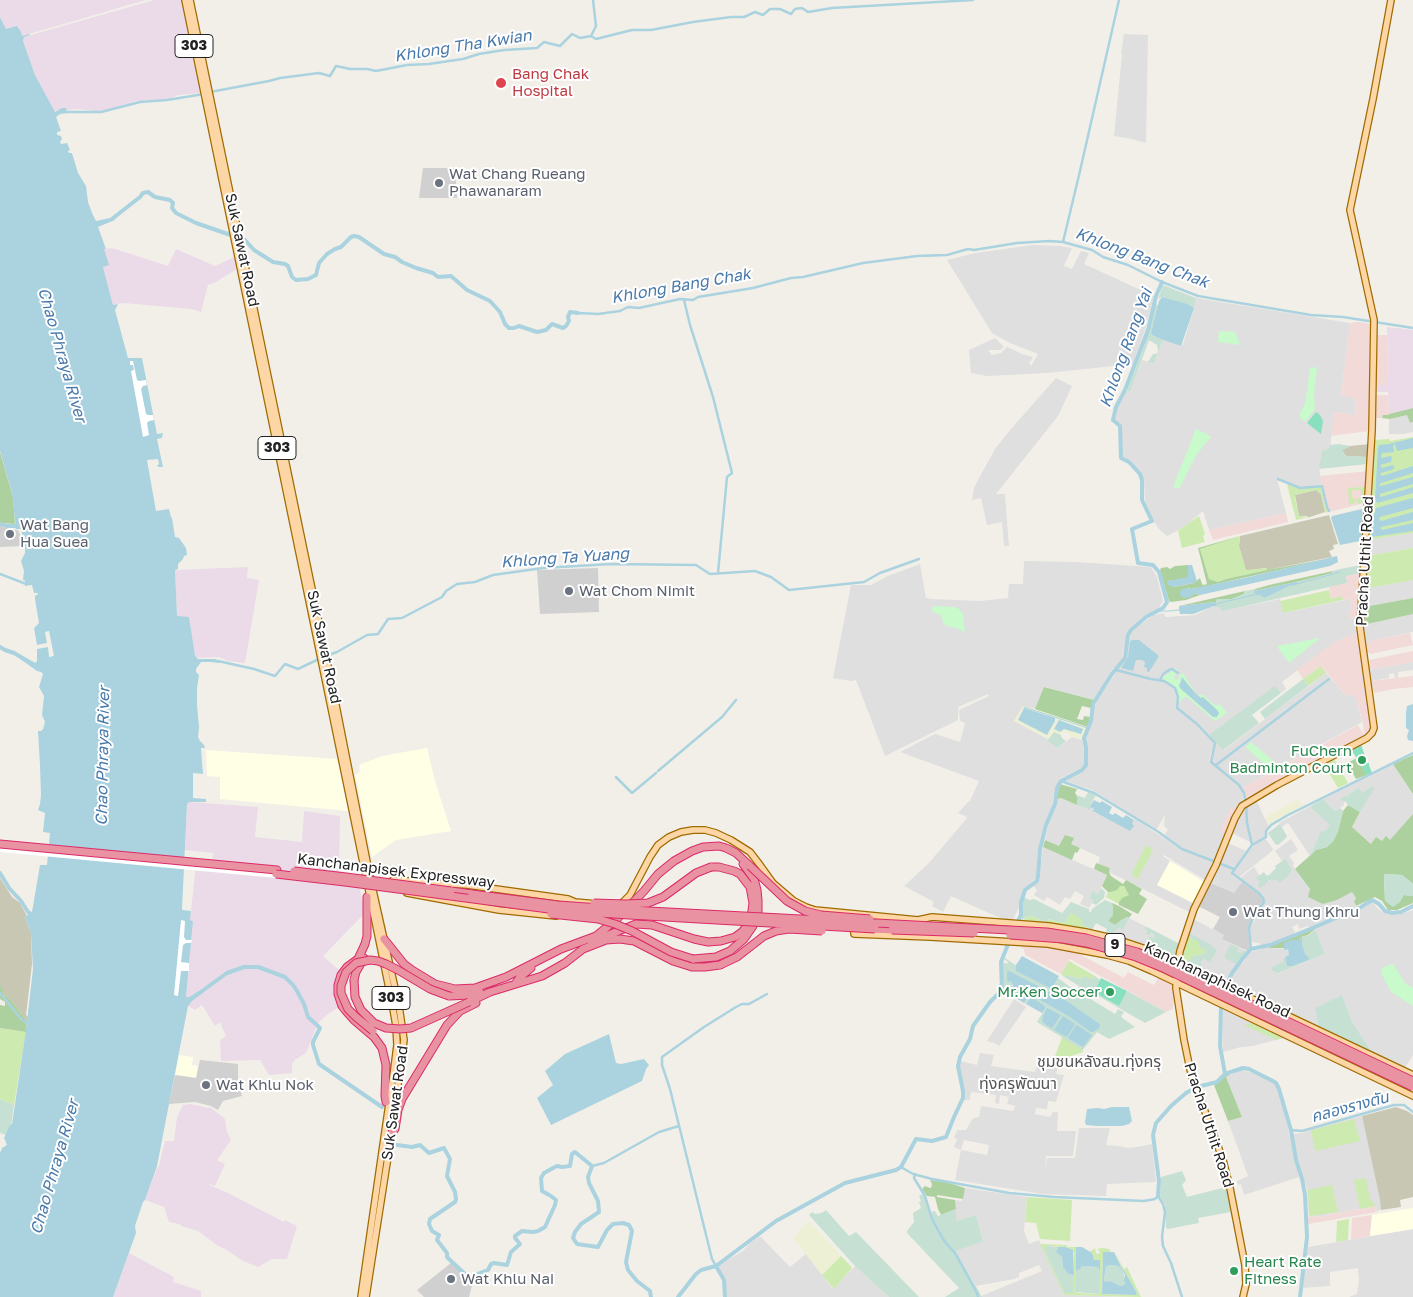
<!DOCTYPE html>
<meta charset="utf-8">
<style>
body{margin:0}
canvas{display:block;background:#f2efe9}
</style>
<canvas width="1413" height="1297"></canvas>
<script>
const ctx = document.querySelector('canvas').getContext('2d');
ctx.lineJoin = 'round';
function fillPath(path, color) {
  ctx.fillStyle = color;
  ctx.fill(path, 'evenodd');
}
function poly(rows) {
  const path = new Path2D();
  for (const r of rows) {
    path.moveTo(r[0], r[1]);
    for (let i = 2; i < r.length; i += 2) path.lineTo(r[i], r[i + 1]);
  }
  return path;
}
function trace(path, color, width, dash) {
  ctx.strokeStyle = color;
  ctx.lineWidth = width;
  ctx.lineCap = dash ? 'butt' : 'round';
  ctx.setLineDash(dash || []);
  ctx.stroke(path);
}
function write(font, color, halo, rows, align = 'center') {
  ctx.font = font + ' "Golos Text","Noto Sans Thai",sans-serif';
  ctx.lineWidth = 4;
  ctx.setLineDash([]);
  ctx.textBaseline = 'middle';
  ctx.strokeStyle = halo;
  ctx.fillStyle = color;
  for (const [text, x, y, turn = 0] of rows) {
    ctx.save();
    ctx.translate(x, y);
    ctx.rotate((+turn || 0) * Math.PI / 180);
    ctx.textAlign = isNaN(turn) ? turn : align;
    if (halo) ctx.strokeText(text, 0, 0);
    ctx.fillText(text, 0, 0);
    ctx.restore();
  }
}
fillPath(poly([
 [1124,34,1148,35,1146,143,1132,139,1114,136,1122,54,1121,54],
 [1033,245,1060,246,1072,248,1064,266,1072,269,1081,251,1089,253,1084,264,1154,296,1145,330,1133,364,1047,373,987,376,971,373,969,350,995,338,1004,347,1000,350,988,350,992,355,1001,353,1007,347,1022,354,1033,357,1029,363,1031,366,1038,354,1010,343,992,333,947,260,975,253],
 [1196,298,1350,323,1341,395,1356,398,1355,415,1334,412,1330,449,1319,468,1322,484,1300,488,1277,479,1286,513,1209,530,1203,511,1183,528,1167,536,1159,529,1153,520,1145,501,1144,480,1141,474,1130,461,1122,457,1122,426,1114,419,1117,408,1127,391,1130,392,1142,360,1154,363,1163,340,1181,346,1183,344,1194,308],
 [1056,378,1072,386,1058,416,996,494,1005,494,1009,546,1004,546,1002,522,987,525,981,498,972,500,974,488,978,480,995,449,1010,430],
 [1407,415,1410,423,1413,422,1413,432,1403,434,1389,434,1389,419],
 [1413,533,1413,548,1367,556,1368,540],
 [1024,561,1075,562,1151,567,1157,577,1163,601,1158,609,1141,618,1129,631,1125,643,1122,659,1117,668,1113,668,1112,673,1094,700,1045,687,1035,709,1023,706,1014,721,1048,739,1047,741,1058,748,1072,737,1082,740,1084,751,1085,764,1081,768,1061,778,1055,789,1052,807,1044,825,1038,850,1036,878,1026,888,1019,901,1019,907,1012,922,1009,922,951,896,943,912,932,906,934,902,904,886,928,864,967,818,967,817,958,813,968,802,970,801,979,781,900,752,935,734,960,742,965,723,960,721,959,710,989,696,988,694,958,707,958,720,885,756,856,680,851,681,833,678,851,585,871,585,888,576,920,564,926,598,931,599,980,601,1008,598,1009,584,1023,584],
 [1413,580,1413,598,1364,607,1364,589],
 [1280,599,1284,613,1350,599,1352,608,1350,619,1358,617,1358,632,1335,642,1282,682,1286,689,1281,693,1275,687,1210,735,1209,735,1193,719,1183,713,1197,725,1214,743,1209,761,1211,762,1216,742,1224,750,1326,673,1346,696,1352,694,1356,698,1362,722,1242,788,1217,768,1239,785,1243,791,1245,800,1239,804,1235,810,1231,807,1226,836,1215,861,1180,847,1164,835,1168,830,1164,826,1165,815,1156,830,1092,790,1065,781,1083,770,1087,765,1086,735,1092,721,1093,711,1097,701,1126,658,1131,633,1137,627,1154,615,1163,613,1166,617,1195,615,1214,606,1219,606,1223,611],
 [1413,614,1413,632,1365,642,1363,625],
 [1413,662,1413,670,1398,672,1398,678,1395,678,1394,673,1389,674,1389,678,1371,681,1369,670],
 [1393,764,1413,794,1413,880,1352,827,1374,787,1371,787,1362,793,1345,801,1343,806,1335,811,1323,799,1386,767],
 [1061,798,1089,810,1090,807,1094,809,1093,812,1131,823,1135,819,1180,849,1214,862,1205,880,1164,855,1163,856,1170,861,1157,885,1193,903,1189,912,1109,872,1110,868,1098,864,1100,857,1071,844,1073,838,1059,846,1045,840,1049,823,1057,799],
 [1256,800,1269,827,1265,830,1265,836,1254,844,1232,833,1243,808],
 [1312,805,1312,809,1331,825,1325,831,1321,831,1310,856,1288,823,1282,827,1279,823],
 [1265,838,1273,849,1271,852,1238,878,1233,874,1242,859,1254,845],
 [1291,839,1298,850,1289,856,1294,863,1293,866,1310,889,1323,904,1337,900,1352,892,1356,898,1354,902,1356,908,1310,928,1308,926,1299,929,1298,924,1292,927,1295,932,1290,936,1261,946,1259,943,1256,943,1251,941,1250,928,1264,903,1263,895,1240,878,1254,867,1260,876,1257,878,1267,882,1275,879,1279,883,1285,859,1282,861,1275,851],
 [1228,843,1246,851,1232,872,1232,875,1242,882,1234,893,1210,882],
 [1043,847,1107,875,1098,894,1092,891,1089,897,1094,900,1089,908,1080,904,1084,896,1075,891,1070,899,1065,897,1060,905,1047,897,1044,901,1034,895,1037,890,1033,886,1039,882],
 [1372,902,1379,910,1390,915,1401,914,1413,910,1413,1055,1404,1069,1374,1055,1352,1022,1342,996,1319,1028,1228,983,1239,966,1245,960,1245,958,1251,952,1269,947,1270,948,1288,949,1289,955,1283,958,1283,962,1276,971,1277,974,1325,954,1315,929,1365,906],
 [1129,918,1145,926,1144,929,1147,931,1146,934,1151,933,1156,935,1154,938,1149,937,1176,957,1176,961,1111,937,1113,933,1119,928,1123,929],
 [1193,919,1224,935,1222,939,1243,949,1241,953,1237,951,1224,958,1236,964,1224,982,1205,975,1201,964,1202,960,1204,959,1189,933],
 [1014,999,1026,1007,999,1046,993,1042,992,1043,987,1041],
 [1223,1010,1283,1038,1253,1046,1241,1047,1223,1052,1222,1023],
 [980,1053,994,1055,991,1066,1035,1072,1038,1062,1059,1064,1056,1074,1064,1075,1056,1102,1048,1101,1047,1109,1036,1108,1035,1114,1050,1117,1053,1112,1058,1112,1057,1131,1076,1131,1073,1156,1046,1156,1045,1173,1047,1158,1075,1158,1079,1128,1110,1128,1106,1145,1119,1146,1128,1148,1137,1147,1152,1144,1156,1182,1107,1184,1106,1196,1043,1194,955,1180,961,1150,954,1147,957,1139,954,1138,957,1130,966,1130,973,1118,979,1117,981,1106,1013,1111,1015,1106,1007,1104,1009,1097,1000,1095,999,1104,995,1103,996,1095,971,1092,970,1100,964,1100,959,1069,960,1061,977,1065],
 [964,1140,989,1145,987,1155,961,1150],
 [1242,1070,1257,1074,1270,1081,1275,1085,1279,1093,1286,1118,1299,1177,1244,1195,1241,1184,1238,1185,1237,1181,1248,1176,1228,1121,1242,1117,1226,1077],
 [1362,1116,1380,1200,1381,1210,1377,1211,1375,1206,1322,1216,1309,1217,1307,1190,1298,1162,1292,1134,1303,1133,1313,1129],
 [965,1188,1027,1197,1024,1231,1029,1244,1039,1240,1064,1295,1131,1297,982,1297,981,1296,1042,1271,1039,1265,1019,1273,1019,1277,1014,1279,976,1286,956,1251,983,1240,976,1215,956,1221,955,1200,962,1201],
 [1413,1229,1413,1297,1349,1297,1357,1294,1359,1280,1358,1268,1330,1272,1330,1286,1302,1288,1308,1247],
 [760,1236,790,1267,806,1254,833,1289,855,1266,889,1297,727,1297,725,1280,717,1266,743,1251,749,1244]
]), '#e0dfdf');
fillPath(poly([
 [1358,322,1371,324,1369,431,1331,436,1334,412,1355,415,1356,398,1341,396,1350,323],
 [1376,335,1387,335,1388,385,1375,385],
 [1375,395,1388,395,1389,414,1388,415,1383,415,1382,418,1375,418],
 [1368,471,1365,503,1329,512,1320,476],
 [1286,513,1288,522,1213,540,1209,530],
 [1360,573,1358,617,1350,619,1348,612,1352,608,1350,599,1343,600,1342,596,1331,599,1329,587,1347,583,1346,576],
 [1358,632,1372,730,1368,736,1248,800,1242,788,1358,725,1364,735,1363,723,1356,698,1352,694,1346,696,1321,666,1303,679,1297,670,1335,642],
 [1410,633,1413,645,1371,654,1366,651,1365,642],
 [1413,651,1413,662,1369,670,1369,660],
 [1413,676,1413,687,1393,689,1374,693,1371,681],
 [1231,806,1235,810,1226,836,1220,831],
 [1022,945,1046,947,1079,952,1081,955,1124,978,1128,972,1154,985,1158,978,1172,985,1174,999,1173,1009,1166,1012,1070,959,1061,974,1025,955,1024,949,1021,947],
 [1376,1206,1377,1212,1308,1224,1308,1218,1309,1217,1322,1216],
 [1372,1215,1370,1236,1351,1240,1352,1218]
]), '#f2dad9');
fillPath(poly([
 [0,0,146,0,22,36,20,31,6,29,0,17],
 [154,0,182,0,201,93,178,95,168,100,136,101,102,112,78,109,54,111,35,75,23,41,24,37],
 [112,248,168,266,176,249,215,266,236,256,237,269,216,282,208,285,201,312,191,309,124,303,113,305,103,267,104,249],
 [1387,327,1413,330,1413,408,1389,414,1388,392,1375,392,1375,385,1388,385],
 [248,567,247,578,259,580,245,663,228,661,219,657,197,658,194,656,189,617,177,617,175,570],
 [189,802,258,807,255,837,302,842,304,811,340,816,339,874,360,888,364,914,323,956,339,970,344,966,341,1006,328,1014,320,1021,316,1028,306,1053,296,1059,292,1063,292,1073,269,1075,260,1060,221,1061,220,1040,226,1036,220,1022,215,1026,202,1005,195,1010,188,1006,199,991,189,997,186,997,193,921,190,920,196,864,212,864,213,853,185,850,187,804],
 [190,1104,209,1108,210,1107,225,1119,227,1132,231,1140,217,1160,225,1164,215,1186,210,1184,209,1185,226,1192,284,1222,285,1220,297,1226,287,1259,272,1259,258,1267,243,1261,225,1249,218,1246,198,1231,184,1227,179,1224,169,1222,164,1207,145,1200,157,1168,159,1166,165,1141,174,1141,177,1117,183,1105],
 [129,1253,174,1277,173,1282,201,1291,201,1297,113,1297]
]), '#ebdbe8');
fillPath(poly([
 [427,748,435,781,451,831,396,840,372,857,355,775,360,772,359,765,382,756],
 [206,750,337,759,348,811,220,799,220,777,207,776],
 [1170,861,1204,882,1193,903,1157,885],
 [179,1055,193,1057,192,1065,198,1066,196,1078,175,1075],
 [1413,1208,1413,1229,1370,1236,1372,1215]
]), '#ffffe5');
fillPath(poly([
 [423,168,455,168,457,198,419,198],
 [0,526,6,528,18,530,21,537,23,538,25,546,0,547],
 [598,568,599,612,540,614,537,570],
 [1242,882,1260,895,1263,901,1248,928,1250,948,1248,951,1222,939,1224,935,1213,929,1220,917,1198,906,1211,883,1234,893],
 [200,1060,238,1064,238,1081,242,1096,223,1101,218,1110,211,1106,195,1102,169,1104,175,1075,196,1078],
 [451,1263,465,1275,474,1278,469,1297,424,1297,417,1290]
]), '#d0d0d0');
fillPath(poly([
 [1370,444,1368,457,1346,456,1342,450,1350,446],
 [1316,490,1321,494,1325,512,1307,518,1308,517,1307,516,1299,516,1295,495],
 [1329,515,1338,544,1333,545,1334,549,1329,551,1332,557,1267,570,1266,568,1246,571,1239,546,1240,536],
 [0,878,12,897,20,903,27,916,25,917,31,934,32,964,26,1015,28,1017,27,1021,11,1000,3,994,0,985],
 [1396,1107,1407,1111,1413,1115,1413,1197,1400,1200,1401,1207,1381,1210,1380,1200,1362,1116]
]), '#c7c7b4');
fillPath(poly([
 [1023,706,1035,709,1088,727,1082,740,1072,737,1069,734,1063,732,1061,735,1054,732,1048,739,1014,721],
 [1024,708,1054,718,1047,735,1018,720],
 [1060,720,1083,729,1081,734,1064,729,1054,728],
 [1024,712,1052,721,1052,722,1037,717,1051,723,1049,726,1038,722,1048,726,1047,728,1028,721,1047,729,1046,731,1021,719,1021,717,1036,722,1022,716,1033,719,1023,715],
 [1298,799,1302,806,1269,825,1265,819,1267,818,1267,816],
 [809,1221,841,1256,822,1275,793,1238]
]), '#eef0d5');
fillPath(poly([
 [1413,437,1413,533,1368,540,1374,440,1389,439,1390,441],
 [1365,481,1367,481,1365,502,1358,504,1357,498,1361,498,1361,490,1352,490,1352,498,1355,498,1356,503,1349,505,1348,488,1365,487],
 [1287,484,1299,489,1321,486,1326,508,1329,512,1322,513,1325,512,1321,494,1316,490,1295,495,1295,498,1299,516,1308,517,1296,520],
 [1199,516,1205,534,1203,536,1205,542,1182,548,1178,531],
 [1240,536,1239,546,1246,570,1267,568,1267,570,1226,579,1218,582,1209,579,1199,549],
 [1413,548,1413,580,1364,589,1367,556],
 [1329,590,1331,599,1342,596,1343,600,1283,613,1280,601],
 [1321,666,1326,673,1308,686,1303,679],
 [1334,759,1348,783,1338,788,1324,765],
 [1146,845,1153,850,1138,879,1132,876,1133,874,1132,873],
 [1120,885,1124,886,1129,892,1129,895,1119,902,1119,904,1106,897,1108,892,1111,892],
 [1072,913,1084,920,1082,924,1087,927,1086,930,1020,923,1028,916,1032,916,1046,922,1047,919,1065,923,1069,915],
 [1187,936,1201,943,1206,950,1204,954,1194,956,1187,966,1179,962],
 [1069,961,1095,976,1092,979,1082,979,1065,975,1064,977,1061,974],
 [1252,1023,1283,1038,1276,1040,1244,1025],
 [0,1028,26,1032,14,1105,0,1099],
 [1062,1037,1082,1049,1083,1052,1065,1058,1054,1059],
 [1354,1119,1360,1141,1316,1151,1315,1150,1311,1131,1312,1130],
 [1366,1178,1370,1199,1376,1206,1360,1209,1354,1180],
 [1332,1185,1338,1212,1309,1216,1308,1190],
 [1027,1197,1072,1200,1070,1241,1040,1239,1036,1223,1025,1222],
 [1349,1219,1348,1240,1336,1242,1337,1221],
 [1040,1244,1067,1245,1067,1247,1076,1247,1076,1292,1078,1293,1099,1294,1092,1253,1088,1251,1091,1251,1095,1248,1096,1253,1099,1254,1100,1252,1097,1249,1102,1248,1109,1249,1111,1252,1103,1253,1102,1294,1136,1295,1137,1293,1125,1272,1121,1267,1114,1252,1124,1269,1127,1267,1141,1297,1064,1295],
 [1048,1246,1065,1247,1074,1252,1073,1293,1067,1293,1064,1292,1045,1251,1045,1248],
 [841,1256,851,1266,852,1268,834,1289,822,1275]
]), '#cdebb0');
fillPath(poly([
 [1413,408,1413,422,1410,423,1407,415,1390,419,1382,418,1383,415,1388,415,1389,414],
 [0,452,13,497,15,524,0,523],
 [1240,536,1200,549,1209,579,1218,582,1226,579,1267,570,1332,558,1203,587,1191,589,1187,587,1195,593,1200,595,1186,600,1171,602,1169,601,1160,570,1161,568,1167,567,1170,569,1175,566,1188,565,1189,576,1188,578,1168,581,1174,587,1194,583,1200,578,1202,584,1203,585,1207,584,1198,548],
 [1333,571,1332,573,1315,578,1254,591,1255,589,1269,585],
 [1245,591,1244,594,1232,599,1217,599,1216,602,1179,606],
 [1413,598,1413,614,1363,625,1364,607],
 [1044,687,1094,700,1091,708,1082,706,1077,719,1083,720,1084,716,1090,717,1088,727,1035,709],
 [1413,755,1413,794,1393,764],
 [1357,758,1367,775,1356,779,1347,763],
 [1060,784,1077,789,1075,793,1078,797,1077,805,1061,798,1057,799,1057,796],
 [1348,805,1360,812,1352,827,1371,844,1376,837,1382,841,1386,836,1390,840,1413,814,1413,884,1402,875,1384,874,1385,901,1404,895,1413,896,1413,903,1397,910,1388,910,1382,901,1375,897,1356,906,1354,902,1356,898,1352,892,1337,900,1323,904,1308,897,1310,889,1295,869,1316,850,1327,847,1338,831,1343,811],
 [1065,835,1074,838,1071,844,1080,848,1077,853,1075,852,1072,860,1043,847,1045,840,1059,846],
 [1096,863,1110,868,1109,872,1111,876,1123,884,1126,880,1142,889,1139,894,1147,899,1138,914,1119,905,1119,902,1122,898,1129,895,1124,886,1120,886,1117,890,1111,892,1108,892,1102,886,1107,875,1094,869],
 [1112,903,1119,906,1132,914,1129,918,1127,917,1115,925,1108,921,1113,910],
 [1315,929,1308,935,1301,937,1299,940,1284,943,1284,948,1270,948,1269,947,1273,945,1306,931],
 [0,985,3,990,3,994,11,1000,27,1021,26,1032,0,1028,0,1005,5,1006,5,1002,0,999],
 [1227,1074,1230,1075,1226,1077,1242,1117,1228,1121,1214,1085,1218,1083],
 [930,1180,946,1182,965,1188,963,1199,937,1195,937,1197,955,1200,956,1209,941,1215,938,1209,935,1197,927,1196,922,1189,925,1186,930,1188,931,1188,932,1184]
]), '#add19e');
fillPath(poly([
 [1163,285,1196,298,1194,308,1188,304,1162,297,1158,299],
 [1155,304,1158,305,1158,308,1151,333,1152,335,1163,340,1154,363,1148,362,1153,354,1156,354,1158,352,1157,345,1149,340,1130,392,1127,391,1145,344],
 [1339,444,1350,446,1342,450,1346,456,1368,457,1368,464,1319,469,1322,451,1329,449,1330,445],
 [1361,565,1360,573,1346,576,1347,583,1223,611,1216,605,1216,602,1217,599,1232,599,1244,594,1245,591,1255,589,1254,593,1265,598,1289,586,1297,584,1296,582,1332,573,1333,571,1340,569],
 [1303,679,1308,686,1265,719,1260,712],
 [1275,686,1281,693,1252,715,1259,723,1223,750,1209,735],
 [1054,732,1061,735,1062,738,1066,741,1058,748,1047,741],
 [1371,787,1375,787,1360,812,1348,805,1345,801,1340,800,1344,796,1347,797,1349,794,1359,788,1362,793],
 [1088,792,1096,795,1088,809,1077,805,1078,800,1076,795,1085,798],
 [1323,799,1335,811,1340,808,1343,811,1338,832,1333,842,1327,847,1316,850,1310,856,1321,831,1325,831,1330,825,1312,809,1312,805],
 [1280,824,1287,836,1286,838,1278,845,1275,844,1268,833],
 [1285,859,1292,870,1288,876,1279,883,1275,879,1272,881,1270,880,1260,888,1258,885,1260,882,1256,878,1264,872,1267,876,1269,875,1276,868,1275,866],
 [1384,874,1402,875,1413,884,1413,896,1404,895,1400,902,1393,907,1385,901],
 [1101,888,1105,892,1104,898,1096,905,1092,903,1094,900,1089,898,1092,891,1098,894],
 [1024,897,1029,900,1034,899,1062,913,1071,902,1089,909,1089,912,1091,912,1092,909,1105,900,1112,903,1113,910,1113,915,1108,921,1115,925,1121,920,1127,917,1129,918,1123,930,1119,928,1113,933,1111,937,1105,935,1107,929,1096,923,1092,930,1082,924,1083,920,1072,913,1069,915,1065,923,1048,919,1046,922,1032,916,1028,916,1022,920,1022,903],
 [1145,926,1180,944,1176,957,1149,944,1148,939,1149,937,1154,938,1155,935,1151,933,1149,935,1146,934,1147,931,1144,929],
 [1315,929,1325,954,1276,974,1276,971,1273,971,1271,968,1283,962,1283,958,1285,957,1287,966,1305,955,1302,944,1302,937,1309,935],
 [1189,933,1212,945,1212,947,1217,950,1210,962,1204,959,1202,960,1201,964,1202,964,1199,971,1187,966,1190,959,1194,956,1204,954,1206,951,1200,947,1200,943,1187,936],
 [1230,945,1232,945,1239,948,1237,951,1241,953,1243,950,1247,951,1236,964,1224,958],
 [1005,958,1050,988,1058,978,1073,989,1077,990,1079,986,1086,990,1064,977,1065,975,1082,979,1084,976,1092,979,1095,976,1100,980,1094,992,1119,1006,1127,991,1166,1012,1145,1023,1086,989,1084,995,1115,1014,1118,1009,1124,1012,1121,1017,1135,1027,1109,1039,1097,1032,1082,1051,1081,1049,1037,1022,1045,1009,1045,1006,1029,999,1026,1004,1024,1003,1031,995,1068,1016,1080,1024,1097,1022,1067,1001,1047,990,1010,981,1012,983,1012,987,1008,986,1005,992,1002,990,1003,962,1007,964,1008,962,1004,959],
 [1046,1011,1061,1015,1052,1029,1042,1022],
 [1342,995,1352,1022,1372,1052,1319,1028,1315,1008],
 [0,1099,14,1105,11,1125,6,1135,0,1133],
 [1182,1171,1186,1180,1182,1185,1187,1197,1226,1187,1231,1212,1198,1218,1199,1223,1168,1229,1166,1228,1165,1204,1160,1197,1161,1177],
 [924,1193,931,1212,935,1211,938,1216,956,1209,956,1221,976,1215,983,1241,956,1251,982,1297,945,1297,959,1288,907,1233,907,1231,914,1222,913,1213,921,1208,919,1202,921,1201,919,1196],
 [826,1210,849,1236,856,1232,919,1297,889,1297,855,1266,809,1215,812,1212,815,1214,822,1213],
 [1047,1246,1057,1247,1059,1249,1058,1254,1062,1257,1063,1267,1068,1274,1074,1275,1073,1293,1066,1293,1064,1292,1045,1251,1045,1248],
 [1112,1265,1118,1266,1123,1271,1126,1283,1122,1286,1118,1285,1111,1281,1105,1282,1104,1279,1106,1266],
 [1081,1266,1098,1267,1100,1271,1099,1294,1076,1292,1076,1271]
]), '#c6e0d4');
fillPath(poly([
 [1219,331,1235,332,1240,345,1218,342],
 [1312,367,1317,368,1314,396,1315,408,1314,411,1305,422,1299,416,1305,404,1310,368],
 [1196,429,1205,433,1211,437,1197,454,1179,489,1173,487],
 [934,606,954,607,959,609,963,614,965,633,959,629,947,626,943,622,941,615,935,613,931,610],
 [1319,638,1319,639,1289,663,1278,648,1278,646],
 [1176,668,1178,672,1174,676,1175,680,1178,680,1179,675,1183,673,1197,695,1203,695,1216,706,1220,704,1227,713,1215,721,1187,697,1185,697,1178,704,1179,697,1176,690,1173,685,1162,678],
 [1251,742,1277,764,1276,766,1270,769,1245,747],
 [1392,964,1394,965,1405,983,1413,988,1413,1006,1391,992,1381,973,1381,968]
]), '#c8facc');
fillPath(poly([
 [1316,412,1320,415,1323,421,1321,434,1307,423],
 [1361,744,1367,763,1369,763,1369,765,1372,773,1367,775,1351,749],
 [1101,978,1127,991,1119,1006,1094,992]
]), '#88e0be');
fillPath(poly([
 [0,17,6,29,17,26,21,32,22,36,29,34,30,35,24,37,23,41,35,75,55,112,62,108,66,108,67,113,60,114,56,117,61,131,57,132,57,135,61,136,62,139,60,142,61,144,67,143,70,150,68,151,69,153,72,153,78,173,86,186,88,202,92,213,96,221,110,218,115,215,115,220,98,227,106,249,104,249,109,265,103,267,113,305,118,304,115,310,128,358,142,358,157,434,163,433,162,438,157,439,163,467,159,467,157,466,159,464,158,459,147,460,156,511,169,509,171,517,172,518,175,537,179,538,186,548,187,555,184,556,183,559,178,564,178,569,175,570,177,616,189,617,195,656,198,659,215,659,220,661,219,663,211,662,201,662,196,669,196,672,199,675,197,688,197,705,199,727,198,737,200,741,204,745,205,748,201,748,203,774,193,773,193,798,206,799,206,802,189,802,187,804,182,909,183,910,191,911,190,920,193,921,186,997,189,997,199,991,204,992,192,1001,188,1006,157,1166,145,1200,143,1202,135,1226,136,1233,113,1297,0,1297,0,1153,2,1148,7,1145,4,1138,10,1125,12,1124,26,1030,33,969,31,934,25,917,32,912,40,865,47,865,50,833,43,832,45,813,38,810,40,804,41,795,40,765,38,731,41,731,43,729,45,722,42,715,44,696,39,687,43,674,41,672,37,671,20,659,21,657,29,662,35,663,37,661,37,649,48,647,49,657,54,656,49,631,45,632,47,643,37,645,34,628,39,623,35,599,35,596,38,594,38,593,34,593,32,585,25,586,25,581,23,580,24,571,21,561,25,553,25,546,21,529,16,529,12,493,0,451],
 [1162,297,1188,304,1194,308,1181,346,1163,340,1152,335,1151,333,1159,301],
 [1413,438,1413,448,1397,451,1395,444,1393,446,1394,452,1382,453,1381,456,1382,458,1390,456,1392,457,1391,462,1380,465,1382,468,1393,465,1394,467,1394,469,1381,473,1380,474,1382,476,1413,466,1413,473,1381,483,1379,485,1381,486,1413,477,1413,484,1380,494,1380,496,1381,497,1413,487,1413,493,1377,503,1375,499,1378,447,1379,445,1389,444],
 [1413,498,1413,508,1380,517,1379,519,1381,521,1413,512,1413,520,1381,527,1381,529,1382,530,1413,523,1413,531,1372,537,1371,535,1373,519,1376,508],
 [1362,509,1363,520,1360,541,1340,545,1331,518,1332,516],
 [1337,556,1338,562,1330,566,1200,595,1195,593,1191,597,1184,598,1180,595,1180,591,1185,588,1191,589,1245,578],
 [1188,565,1192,565,1197,581,1194,583,1174,587,1168,585,1167,582,1168,581,1188,577],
 [1296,582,1298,584,1289,586,1265,598,1254,593,1254,591],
 [1216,602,1216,605,1219,606,1214,606,1193,614,1180,614,1179,609,1179,606],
 [1133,640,1139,640,1159,656,1149,672,1147,672,1147,668,1144,667,1145,662,1142,660,1136,660,1133,671,1121,668,1128,657,1130,641],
 [1181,676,1196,694,1201,698,1203,697,1217,710,1219,713,1217,717,1213,717,1181,689,1179,686,1182,678],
 [1413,704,1413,741,1412,741,1408,740,1407,736,1409,730,1406,728,1406,713,1407,706],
 [1024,708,1055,718,1055,721,1047,735,1018,720],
 [1059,720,1083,729,1081,734,1064,729,1060,732,1054,729],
 [1094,800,1100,803,1102,801,1112,807,1109,813,1113,815,1115,813,1123,818,1126,815,1134,820,1132,823,1134,826,1130,831,1095,812,1093,812,1094,809,1090,807,1089,810,1088,809],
 [1301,937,1302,937,1302,944,1305,954,1309,958,1308,960,1292,966,1287,966,1285,957,1289,955,1288,949,1284,950,1284,943,1291,940,1299,940],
 [1022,956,1059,976,1052,988,1050,988,1016,971,1016,965],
 [1009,971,1067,1001,1097,1022,1100,1025,1099,1028,1093,1032,1091,1032,1068,1016,1031,995,1029,996,1024,1003,1009,994,1013,986,1012,983,1010,981,1008,982,1007,980,1007,972],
 [1031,997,1045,1006,1045,1009,1042,1013,1026,1004],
 [1047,1008,1061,1015,1052,1029,1042,1022,1043,1016],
 [1063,1016,1075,1024,1067,1037,1054,1030],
 [1076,1025,1077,1025,1092,1035,1083,1047,1068,1038],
 [609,1034,616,1063,621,1064,644,1059,649,1065,646,1069,642,1081,551,1125,537,1098,553,1085,545,1071,565,1054],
 [1112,1107,1129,1107,1132,1121,1129,1124,1122,1126,1098,1126,1086,1125,1085,1122,1087,1109,1098,1108,1104,1109],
 [1057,1247,1065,1247,1073,1250,1074,1275,1068,1274,1063,1267,1062,1257,1056,1252,1058,1249],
 [1076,1247,1082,1247,1092,1253,1094,1260,1100,1260,1100,1271,1098,1267,1081,1266,1081,1268,1076,1271],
 [1103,1252,1114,1252,1121,1267,1125,1272,1137,1293,1136,1295,1102,1294],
 [1112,1265,1118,1266,1123,1271,1125,1275,1124,1281,1126,1283,1122,1286,1118,1285,1111,1281,1105,1282,1104,1279,1106,1266]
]), '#aad3df');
fillPath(poly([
 [130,361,133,361,137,380,139,381,146,380,147,385,143,386,141,389,146,414,148,415,153,415,154,420,149,421,147,423,149,435,143,437,131,371,134,370,133,365,130,365],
 [0,840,277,866,276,878,0,852],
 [181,920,185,921,184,937,186,940,192,940,191,943,186,943,183,945,181,962,189,963,189,971,181,971,178,996,174,995]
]), '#fff');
trace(poly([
 [1293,585,1340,572],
 [1215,604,1258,594],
 [1160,611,1169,611,1179,610],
 [1024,707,1088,728]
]), '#aad3df', 1);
trace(poly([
 [591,36,596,26,593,0],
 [210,92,269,81,280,78,319,73,330,76,336,66,350,69,367,69,376,71,407,65,429,64,463,59,479,54,504,50,537,48,544,42,560,46,572,34,580,38,591,36,596,39,632,30,651,30,693,22,731,17,744,17,755,12,763,15,770,9,780,9,791,14,795,9,802,8,808,12,832,8,973,0],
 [64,112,101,112,140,102,167,100,204,94],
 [1063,242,1080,171,1119,0],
 [684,300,690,325,713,397,732,473,727,477,718,573],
 [578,313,598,314,620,311,628,307,639,308,680,299,693,300,698,297,753,288,791,278,803,277,863,263,917,256,947,255,968,249,974,250,1017,243,1049,241,1063,242,1092,250,1103,257,1128,265,1162,282,1198,296,1311,315,1343,317,1413,328],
 [1278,479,1300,488,1322,486,1327,507,1329,511],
 [0,574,26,584],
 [326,656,337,652,367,635,378,634,388,619,402,618,442,597,446,591,457,584,475,582,493,575,543,568,611,564,696,565,710,574,755,571,771,577,789,590,864,582,880,573,919,559],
 [218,661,254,669,275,676,285,664,298,669,321,658],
 [1116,670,1151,679,1164,681,1175,688,1178,697,1177,708,1197,724,1215,743,1211,762,1239,785,1244,793,1246,802,1247,823,1252,845],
 [1160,680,1163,674,1169,670,1172,669,1178,673],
 [1216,765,1329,679],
 [658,771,722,717,736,700],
 [616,777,632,793,656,773],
 [1061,781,1094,793,1157,831,1182,849,1234,869],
 [1251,949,1249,928,1252,920,1264,902,1263,898,1260,894,1232,873,1249,849,1252,845,1266,837,1266,831,1271,825,1288,815,1413,753],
 [0,993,22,1020,29,1024],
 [1291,1130,1302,1131,1394,1105,1404,1105,1413,1112],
 [592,1166,604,1163,659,1132,679,1126],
 [901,1167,913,1174,932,1179,1009,1193,1054,1197,1144,1201,1155,1199,1158,1196,1163,1204,1165,1212,1162,1237,1163,1246,1171,1263,1182,1297],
 [915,1174,914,1178,925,1196,932,1219,939,1232,945,1242,955,1253,977,1293,978,1297],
 [716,1266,712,1259,670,1089,662,1065,662,1057,704,1027,736,1007,742,1004,749,1004,767,994]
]), '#aad3df', 2.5);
trace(poly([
 [112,219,140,197,143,193,148,192,155,197,170,200,173,203,172,208,176,213,196,223,245,240,254,250,273,262,285,264,288,266,292,277,296,280,308,279,316,275,319,263,327,254,335,249,341,247,351,237,354,236,359,237,384,254,395,257,402,262,416,268,433,273,438,277,451,276,467,290,490,301,500,312,505,324,509,328,514,328,519,326,537,332,546,330,552,324,563,328,566,326,569,321,568,317,570,312,578,313],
 [0,524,7,526,20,526],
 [0,647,5,650,14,653,33,664],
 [0,873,9,888,21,901,28,912,34,916],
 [1016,925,1021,915,1021,902,1025,890,1037,881,1038,876,1040,849,1046,825,1055,804,1057,788,1061,781,1082,770,1086,765,1086,748,1084,738,1091,721,1093,704,1112,674,1125,658,1128,635,1131,630,1146,617,1163,608,1167,602,1159,572,1153,565,1138,563,1132,529,1152,521,1142,500,1142,480,1140,474,1129,462,1121,458,1120,426,1113,420,1116,407,1125,390,1148,330,1156,296,1162,282],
 [1225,987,1232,973,1243,958,1251,949,1270,945,1315,927,1361,907,1372,900,1379,904,1385,911,1392,913,1401,912,1413,906],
 [198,994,227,973,244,967,258,967,285,977,293,985,297,991,304,1004,308,1017,320,1028,313,1042,313,1045,319,1064,382,1107],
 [1225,1074,1243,1068,1249,1069,1271,1080,1276,1083,1279,1089,1291,1130,1296,1160,1302,1179,1305,1195,1307,1237,1300,1297],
 [397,1145,412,1147,420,1145,429,1153,444,1148,450,1159,447,1176,455,1192,456,1199,455,1202,430,1219,429,1224,432,1231,439,1235,437,1240,447,1253,447,1257,451,1261,465,1274,472,1276,488,1270,491,1264,494,1263,507,1265,511,1252,520,1244,515,1238,515,1236,522,1231,533,1232,538,1231,545,1227,555,1205,556,1200,551,1196,542,1191,541,1178,544,1173,553,1168,557,1166,562,1167,570,1166,572,1154,575,1152,592,1166,588,1177,589,1183,598,1201,599,1212,581,1224,575,1232,573,1238,577,1244,598,1247,607,1230,613,1224,623,1223,629,1225,632,1231,626,1262,628,1270,637,1281,650,1291,651,1297],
 [1158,1196,1159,1181,1153,1135,1156,1123,1171,1106,1186,1093,1197,1087,1217,1082,1225,1074,1220,1046,1221,1004],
 [716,1266,724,1280,725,1297],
 [678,1297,696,1274,701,1270,716,1266,776,1221,845,1183,896,1170,901,1167,916,1139,932,1141,946,1137,954,1117,963,1098,963,1091,958,1066,960,1057,970,1039,973,1026,990,1002,1002,990,1001,962,1012,934]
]), '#aad3df', 4);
const major = poly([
 [185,0,392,1003,396,1026,397,1045,394,1069,361,1297],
 [190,0,335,700,370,877,399,1006,404,1040,394,1114],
 [393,880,467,885,568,899,575,902,597,904],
 [407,893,499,910,556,916],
 [619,904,623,902,630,895,650,857,658,845,669,837,681,832,693,830,705,830,716,833,731,840,750,852,760,865,773,883,794,901,806,907,815,910,918,920,932,917,1049,926,1086,932,1116,939,1146,949,1168,959,1413,1075],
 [853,923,854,934,930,937,1048,944,1107,955,1129,961,1152,971,1413,1096],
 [366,1297,392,1131],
 [1243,1297,1246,1284,1245,1265,1230,1188,1223,1160,1191,1074,1184,1040,1176,988,1177,967,1180,951,1194,909,1216,865,1235,818,1242,806,1277,785,1367,738,1372,733,1374,728,1360,627,1372,430,1374,320,1350,210,1373,99,1391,0]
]);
const highway = poly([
 [0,844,277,870],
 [451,891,472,894],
 [367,897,367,936,365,944,358,959,347,967,341,975,338,985,338,994,342,1006,346,1011,354,1020,374,1037,382,1048,386,1065,385,1096,386,1102],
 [875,929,892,930],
 [384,939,404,964,412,970,435,984,455,989,475,988,506,977,561,949,596,936,617,919,644,891,658,874,674,861,692,851,703,847,719,846,726,848,736,853,750,866],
 [591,942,636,924,652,925,694,939,708,942,721,941,735,937,742,932,747,926,751,918,753,903,750,887,740,874,734,871,719,867,711,867],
 [693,959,716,957,730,951,744,939,753,926,758,911,758,900,757,890,754,879,743,864],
 [354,980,356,972,364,958],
 [515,984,520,977,531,968],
 [449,996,470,995,480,992],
 [469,1002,490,992,542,976,565,963,583,949,606,940,620,939,634,941,673,961,692,967,705,967,720,965],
 [391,1134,395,1129,398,1110,402,1099,447,1025,460,1011,476,1003]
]);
trace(major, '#a06b00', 8);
trace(highway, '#dc2a67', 9);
trace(major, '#fcd6a4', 5.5);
trace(highway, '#e892a2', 7);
const highwayBridge = poly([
 [750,866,787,901,805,911,821,915,870,919],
 [294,871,346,877,451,891],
 [276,874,345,882,556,910,629,915,875,929],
 [472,894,558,905,630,910,1047,932,1086,938,1137,952,1163,962,1413,1081],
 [594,903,626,904,648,903,663,897,696,873,711,867],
 [551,914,598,919,615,924,632,931,671,952,693,959],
 [892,930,974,933],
 [1010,935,1063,939,1086,943,1136,957,1163,968,1413,1087],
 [720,965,737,957,764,936,776,931,789,929,822,931],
 [354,980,355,997,361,1010,374,1023,386,1028,400,1029,411,1028,469,1002],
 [373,1031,356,1017,348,1009,341,993,341,986,346,972,356,963,370,960,378,961,386,964,398,970,430,989,449,996]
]);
trace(highwayBridge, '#dc2a67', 9, []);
trace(highwayBridge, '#e892a2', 7);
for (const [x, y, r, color] of [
 [501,83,6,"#e0444e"],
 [439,183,5,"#6b7280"],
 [10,534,5,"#6b7280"],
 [569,591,5,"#6b7280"],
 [1362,760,5,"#2e9e5b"],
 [1233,912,5,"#6b7280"],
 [1110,992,5,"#2e9e5b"],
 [206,1085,5,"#6b7280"],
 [1234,1271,5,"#2e9e5b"],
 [451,1279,5,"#6b7280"]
]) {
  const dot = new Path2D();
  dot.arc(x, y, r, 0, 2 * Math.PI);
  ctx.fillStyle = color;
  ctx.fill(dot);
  trace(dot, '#fff', 2);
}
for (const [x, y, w] of [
 [194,46,38],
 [277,448,38],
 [1115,945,20],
 [391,998,38]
]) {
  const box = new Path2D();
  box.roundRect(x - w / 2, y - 11.5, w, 23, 4);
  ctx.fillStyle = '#fff';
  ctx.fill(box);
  trace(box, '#222', 1);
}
write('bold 14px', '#222', null, [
 ["303",194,46],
 ["303",277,448],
 ["9",1115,945],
 ["303",391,998]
]);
write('15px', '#be3a42', '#fff', [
 ["Bang Chak",512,74],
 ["Hospital",512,91]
], 'left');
write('15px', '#5b616d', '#fff', [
 ["Wat Chang Rueang",449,174],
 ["Phawanaram",449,191],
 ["Wat Bang",20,525],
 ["Hua Suea",20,542],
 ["Wat Chom Nimit",579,591],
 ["Wat Thung Khru",1243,912],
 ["Wat Khlu Nok",216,1085],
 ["Wat Khlu Nai",461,1279]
], 'left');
write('15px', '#222', '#fff', [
 ["Suk Sawat Road",242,250,78],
 ["Pracha Uthit Road",1365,561,-87],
 ["Suk Sawat Road",324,647,78],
 ["Kanchanapisek Expressway",396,871,7],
 ["Kanchanaphisek Road",1217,980,25],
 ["Suk Sawat Road",395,1103,-82],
 ["Pracha Uthit Road",1209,1125,72]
]);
write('15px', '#27864d', '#fff', [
 ["FuChern",1352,751],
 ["Badminton Court",1352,768],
 ["Mr.Ken Soccer",1100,992],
 ["Heart Rate",1244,1262,"left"],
 ["Fitness",1244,1279,"left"]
], 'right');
write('italic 16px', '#4a7aab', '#fff', [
 ["Khlong Tha Kwian",463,46,-9],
 ["Khlong Bang Chak",1142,258,21],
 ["Khlong Bang Chak",681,286,-10],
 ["Khlong Rang Yai",1126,348,-70],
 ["Chao Phraya River",62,355,74],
 ["Khlong Ta Yuang",565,558,-4],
 ["Chao Phraya River",103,756,-89],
 ["คลองรางตัน",1350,1107,-15],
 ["Chao Phraya River",55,1167,-74]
]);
write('16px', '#555', '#fff', [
 ["ชุมชนหลังสน.ทุ่งครุ",1099,1062],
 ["ทุ่งครุพัฒนา",1018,1084]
]);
</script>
